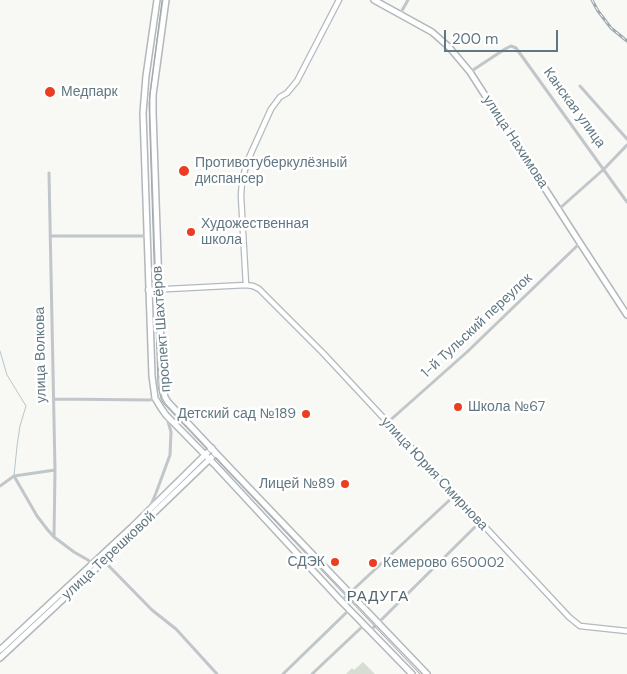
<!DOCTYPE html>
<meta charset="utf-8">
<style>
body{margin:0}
#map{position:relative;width:627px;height:674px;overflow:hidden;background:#f8f8f5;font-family:"DM Sans",sans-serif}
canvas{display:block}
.scale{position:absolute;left:444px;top:30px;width:114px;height:22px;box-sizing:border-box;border:2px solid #617781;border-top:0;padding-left:6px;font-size:15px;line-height:18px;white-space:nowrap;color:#617781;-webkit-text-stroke:4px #fff;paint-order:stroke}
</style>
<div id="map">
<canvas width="627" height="674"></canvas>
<div class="scale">200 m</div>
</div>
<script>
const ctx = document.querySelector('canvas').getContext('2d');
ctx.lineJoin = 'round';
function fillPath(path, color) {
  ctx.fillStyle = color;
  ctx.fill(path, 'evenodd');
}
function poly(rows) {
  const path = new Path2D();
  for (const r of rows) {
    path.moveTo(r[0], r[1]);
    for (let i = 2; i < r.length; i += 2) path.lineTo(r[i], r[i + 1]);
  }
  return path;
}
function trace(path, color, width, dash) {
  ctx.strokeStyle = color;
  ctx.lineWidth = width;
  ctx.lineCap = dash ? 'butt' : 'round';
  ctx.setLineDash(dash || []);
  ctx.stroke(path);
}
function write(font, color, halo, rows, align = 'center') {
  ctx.font = font + ' "DM Sans",sans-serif';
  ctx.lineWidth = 5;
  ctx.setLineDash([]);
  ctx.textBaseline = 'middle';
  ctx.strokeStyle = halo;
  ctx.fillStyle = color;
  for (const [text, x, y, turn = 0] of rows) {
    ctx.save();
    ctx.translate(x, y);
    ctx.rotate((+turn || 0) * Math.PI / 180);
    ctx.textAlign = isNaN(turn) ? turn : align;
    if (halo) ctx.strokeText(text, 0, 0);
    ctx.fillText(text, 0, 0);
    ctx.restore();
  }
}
fillPath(poly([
 [363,662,375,674,346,674,352,668,354,670]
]), '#d8ddd4');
trace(poly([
 [0,351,7,375,26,406,20,426,17,446,14,476]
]), '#b7c6ca', 1);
const secondary = poly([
 [246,285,241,196,242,181,247,162,271,109,280,97,287,93,297,81,339,0],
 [148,290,246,285,253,286,259,289,323,353,569,617,580,626,627,631]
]);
const primary = poly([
 [157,0,146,76,143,113,152,376,155,398,161,408,166,415,216,466,341,601,412,674],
 [166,0,153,95,153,113,162,375,163,388,165,397,168,402,230,468,427,674],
 [374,0,432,32,449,47,470,72,580,243,627,315],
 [0,650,132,527,212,448],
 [0,658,104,561,216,453]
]);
trace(secondary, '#b2babe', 7);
trace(primary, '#b1b8bc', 8);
trace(poly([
 [400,14,408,0],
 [470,72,505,49,511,46,516,48,627,202],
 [580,86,627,139],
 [49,173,55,470,54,537],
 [559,209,604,169,627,145],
 [50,236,147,236],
 [54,399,150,400,155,398],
 [387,423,467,352,580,243],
 [14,476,55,470],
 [0,486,14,476,37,516,47,529,54,537,74,552,88,560,96,568],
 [150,507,156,493,170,455,171,432,167,418],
 [103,560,152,610,176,629,217,674],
 [341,601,455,495],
 [370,631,480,522],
 [283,674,349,610],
 [312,674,364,625]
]), '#c0c6c9', 3);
trace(secondary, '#fff', 4.5);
trace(primary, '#fff', 5);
trace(poly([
 [162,0,149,103,158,386,161,399,164,404,420,674]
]), '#9fa9ad', 1);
const rail = poly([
 [592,0,598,11,611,28,627,41]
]);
trace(rail, '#9fa9ad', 3);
trace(rail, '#fff', 1, [4]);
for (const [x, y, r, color] of [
 [50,92,6,"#eb3d22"],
 [184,171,6,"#eb3d22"],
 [191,232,5,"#eb3d22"],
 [458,407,5,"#eb3d22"],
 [306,414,5,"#eb3d22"],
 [345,484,5,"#eb3d22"],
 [335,562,5,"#eb3d22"],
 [373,563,5,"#eb3d22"]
]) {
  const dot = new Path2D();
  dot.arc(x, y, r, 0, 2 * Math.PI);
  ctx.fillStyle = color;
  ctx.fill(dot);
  trace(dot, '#fff', 2);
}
write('14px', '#617781', '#fff', [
 ["Медпарк",61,92],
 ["Противотуберкулёзный",195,163],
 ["диспансер",195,179],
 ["Художественная",201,224],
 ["школа",201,240],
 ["Школа №67",468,407],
 ["Детский сад №189",296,414,"right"],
 ["Лицей №89",335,484,"right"],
 ["СДЭК",325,562,"right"],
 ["Кемерово 650002",383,563]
], 'left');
write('14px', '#617781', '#fff', [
 ["Канская улица",574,108,54],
 ["улица Нахимова",515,142,57],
 ["1-й Тульский переулок",477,326,-43],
 ["проспект Шахтёров",162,329,-94],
 ["улица Волкова",41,355,-91],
 ["улица Юрия Смирнова",434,474,47],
 ["улица Терешковой",109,556,-43]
]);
ctx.letterSpacing = '1px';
write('15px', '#54646c', '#fff', [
 ["РАДУГА",378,597]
]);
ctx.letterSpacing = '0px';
</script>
